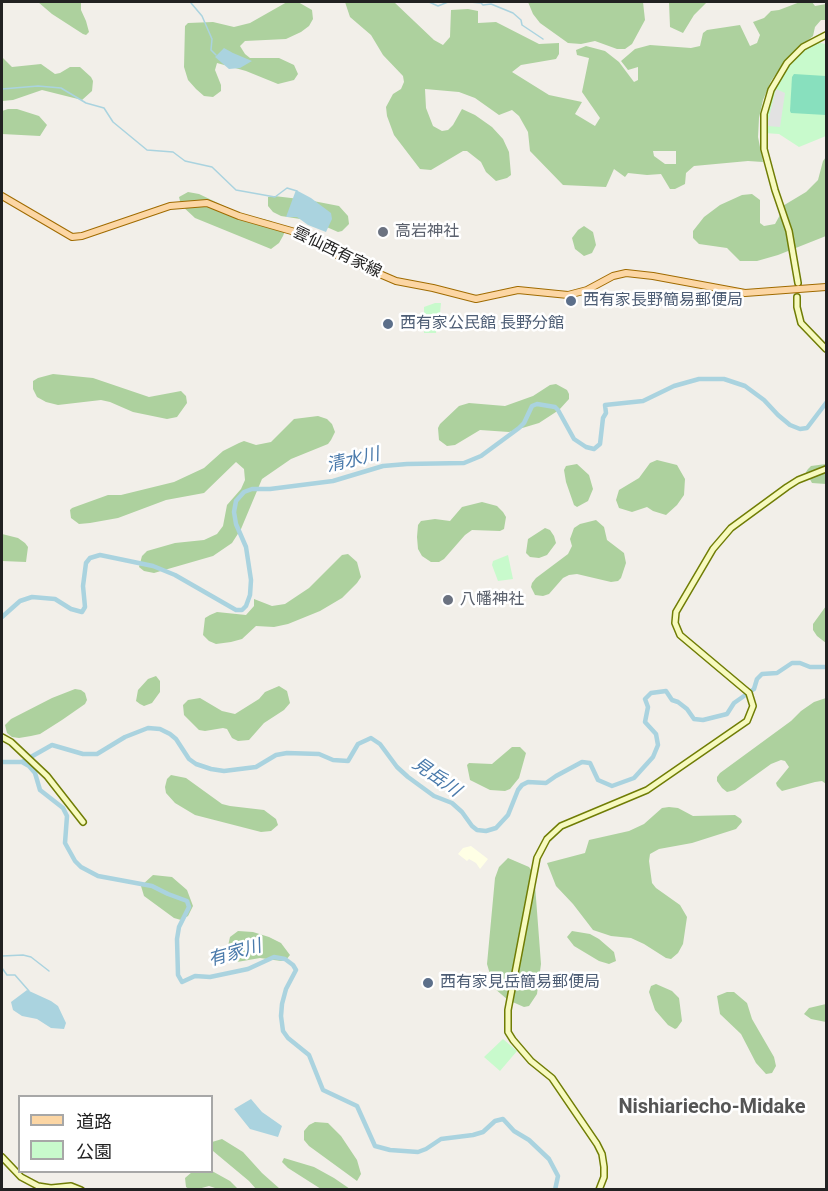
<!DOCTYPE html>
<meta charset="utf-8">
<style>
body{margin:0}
#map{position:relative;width:828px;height:1191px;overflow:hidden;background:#f2efe9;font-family:Roboto,"Noto Sans JP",sans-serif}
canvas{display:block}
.frame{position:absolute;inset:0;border:3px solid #222;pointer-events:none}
.legend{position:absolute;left:18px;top:1095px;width:195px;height:78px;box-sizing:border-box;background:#fff;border:2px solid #a7a7a7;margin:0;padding:8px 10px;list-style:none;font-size:18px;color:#222}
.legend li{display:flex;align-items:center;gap:12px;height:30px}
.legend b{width:30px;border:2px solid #a7a7a7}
</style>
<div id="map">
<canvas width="828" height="1191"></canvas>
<div class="frame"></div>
<ul class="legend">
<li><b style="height:8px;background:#fcd6a4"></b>道路</li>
<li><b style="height:16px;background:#c8facc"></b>公園</li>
</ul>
</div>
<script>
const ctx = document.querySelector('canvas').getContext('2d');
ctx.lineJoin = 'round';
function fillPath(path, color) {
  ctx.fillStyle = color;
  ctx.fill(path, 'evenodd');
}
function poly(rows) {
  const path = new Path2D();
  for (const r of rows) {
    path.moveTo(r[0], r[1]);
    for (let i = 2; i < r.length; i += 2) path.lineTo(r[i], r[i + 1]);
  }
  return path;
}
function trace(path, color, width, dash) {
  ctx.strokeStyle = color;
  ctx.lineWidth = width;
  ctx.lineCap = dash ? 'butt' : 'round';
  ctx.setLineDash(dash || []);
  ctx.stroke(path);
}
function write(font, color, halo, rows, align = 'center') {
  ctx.font = font + ' Roboto,"Noto Sans JP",sans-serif';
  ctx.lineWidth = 5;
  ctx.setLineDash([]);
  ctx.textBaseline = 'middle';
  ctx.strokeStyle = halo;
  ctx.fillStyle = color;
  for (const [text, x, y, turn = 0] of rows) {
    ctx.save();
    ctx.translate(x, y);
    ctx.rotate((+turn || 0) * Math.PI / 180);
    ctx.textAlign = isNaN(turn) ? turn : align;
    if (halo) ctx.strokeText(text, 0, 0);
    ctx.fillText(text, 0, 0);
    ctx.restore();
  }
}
fillPath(poly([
 [471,846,488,859,480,869,476,863,469,859,467,861,458,854,463,848]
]), '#ffffe5');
fillPath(poly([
 [38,2,81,2,81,10,86,21,89,32,86,35,83,34,52,14],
 [287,2,298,2,312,10,313,19,309,26,301,32,286,39,245,41,240,46,245,54,250,58,279,58,294,65,298,74,294,80,278,84,246,71,217,63,215,70,221,85,221,91,213,97,204,96,196,89,188,80,184,67,185,26,188,23,213,22,234,27,250,23],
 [345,2,394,2,434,40,443,45,450,37,451,10,468,9,478,11,478,23,496,22,539,44,559,43,559,54,556,59,521,65,512,72,549,95,582,102,575,114,595,126,600,118,582,92,589,58,577,55,576,50,586,46,605,51,619,62,634,82,638,80,638,67,628,70,621,61,635,49,650,45,691,48,700,46,703,33,707,30,740,25,750,46,757,43,760,35,753,22,764,18,771,11,779,10,800,2,812,2,815,6,826,4,826,22,825,20,821,20,815,27,813,36,789,56,771,81,763,100,759,118,758,137,763,162,748,161,694,166,686,173,685,184,675,189,670,189,661,174,647,175,628,173,625,177,614,169,606,187,563,185,530,151,528,132,519,116,512,110,499,115,475,98,459,92,425,89,426,108,433,126,442,131,448,130,453,125,462,109,475,115,492,127,503,139,509,152,511,175,507,178,496,181,486,172,481,162,467,151,463,151,431,170,420,169,394,135,387,116,386,107,393,94,401,89,404,82,403,76,383,55,371,35,350,17],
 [653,151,676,151,676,164,665,164,654,156],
 [528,2,643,2,645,20,632,44,625,49,617,49,595,41,581,44,568,43,540,23,533,14],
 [669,2,707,2,694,15,683,33,670,27],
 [2,57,12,67,41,64,55,74,60,73,70,67,80,67,91,77,93,81,92,91,82,100,42,90,13,100,2,101],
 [8,109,17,109,39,116,47,125,40,136,2,134,2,111],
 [826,157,826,236,778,255,757,261,740,261,727,248,699,244,693,238,693,231,704,217,720,205,742,195,752,194,760,200,760,223,764,226,775,224,780,215,781,207,806,192,818,180,823,161],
 [188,192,199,194,241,214,271,221,285,231,283,236,279,243,271,249,195,218,181,205,179,197],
 [274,196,308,200,339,206,348,216,349,224,342,231,338,232,313,221,281,216,273,212,268,206,268,197],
 [584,226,593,232,596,245,592,253,584,256,575,249,572,238,578,230],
 [53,374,93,378,149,397,181,391,186,396,187,403,177,417,167,419,133,412,110,402,101,400,58,405,46,402,37,397,33,389,33,381,38,378],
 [556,384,567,390,569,394,569,399,559,410,539,423,509,432,480,430,455,445,447,446,439,440,438,428,440,424,459,406,469,403,505,406,533,396,550,385],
 [318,416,327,419,332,424,335,432,331,440,328,444,291,459,262,479,241,529,232,543,213,556,154,573,144,571,139,567,142,556,147,551,175,543,204,540,217,534,223,526,227,505,241,489,245,480,244,469,236,462,204,493,166,500,118,518,90,523,79,524,71,518,70,510,72,508,108,495,121,495,174,482,204,468,223,451,239,443,244,441,256,445,271,442,294,419],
 [657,460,677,465,685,479,684,495,677,505,666,515,653,511,647,507,632,512,619,508,616,500,619,490,639,478,650,463],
 [577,464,589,475,593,489,588,501,577,507,574,505,566,482,564,470,566,466],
 [826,464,826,484,812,483,806,472,808,469,811,466],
 [482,502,497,506,503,512,506,517,504,529,500,531,472,530,465,535,444,559,439,562,431,562,422,556,418,549,417,537,418,525,421,521,435,519,450,521,462,507],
 [596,520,604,527,607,540,624,553,626,563,621,578,618,581,611,582,577,574,569,575,563,578,549,594,543,596,535,595,531,587,532,583,536,578,568,554,572,546,570,539,574,528,580,524],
 [545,528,550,530,554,536,556,543,547,555,539,558,530,557,526,553,528,539],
 [2,534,18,538,25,543,28,547,26,562,2,561],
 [348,554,357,562,361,577,357,583,342,598,320,611,288,624,274,627,256,626,242,639,231,642,216,644,209,641,203,635,205,618,210,615,217,612,246,615,254,606,254,599,272,606,285,604,309,588,342,555],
 [826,606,826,643,817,636,813,630,813,624],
 [156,676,160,681,160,692,152,703,144,706,140,704,136,701,138,690,148,679],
 [279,686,287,691,290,703,284,710,264,723,249,740,238,741,232,738,227,729,223,728,205,731,199,730,184,715,183,705,188,700,200,698,222,711,235,714,259,699,265,692],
 [75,689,81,690,85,693,87,700,85,704,62,720,40,734,31,736,19,738,12,737,7,733,5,725,11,719,52,698],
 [826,698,826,784,822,781,815,782,782,791,777,786,776,783,789,767,785,761,781,760,771,764,735,790,727,792,722,788,717,781,717,777,720,773,791,721,801,711,814,702],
 [512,747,520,747,526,753,519,778,510,789,505,791,490,790,470,780,467,765,469,763,492,764],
 [171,775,186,778,222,804,230,806,264,810,276,819,278,825,271,831,261,832,195,815,175,803,166,793,165,787,167,779],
 [669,807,678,808,693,816,735,815,741,819,742,822,736,829,692,843,659,849,650,854,649,861,652,883,656,888,680,905,687,917,683,944,678,953,671,959,666,958,644,944,631,938,611,936,593,930,573,904,556,886,547,863,585,853,589,840,629,831,644,824,662,808],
 [508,858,529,867,534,874,535,885,541,964,537,994,529,1006,524,1007,508,1000,494,988,487,964,495,878,499,867],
 [153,875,172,877,187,890,193,906,188,916,181,920,174,918,144,896,141,886],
 [238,931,253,932,269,937,281,943,290,955,286,960,281,961,260,958,237,962,230,955,228,946,230,937],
 [572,931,590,934,599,939,614,952,616,961,609,964,599,961,574,946,567,937],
 [656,984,672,991,679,998,682,1021,677,1028,675,1029,668,1025,655,1010,649,992,651,986],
 [727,992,734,992,747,1003,752,1019,774,1057,776,1066,772,1073,766,1074,756,1063,741,1034,720,1014,717,996],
 [826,1004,826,1022,811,1019,804,1014,809,1008],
 [315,1122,328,1123,341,1136,357,1160,361,1174,357,1181,309,1146,304,1140,304,1131,309,1125],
 [222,1139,243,1152,262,1173,280,1189,256,1189,249,1181,213,1151,212,1142],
 [284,1158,314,1167,334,1178,350,1189,321,1189,288,1168,282,1162],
 [212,1171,230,1181,238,1189,218,1189,209,1186,198,1189,189,1189,186,1187,185,1178,192,1172]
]), '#add19e');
fillPath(poly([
 [814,42,826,44,826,136,799,147,779,134,764,133,765,121,772,92,788,63],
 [435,303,441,303,439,324,437,324,436,333,424,333,424,307],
 [508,555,513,579,498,581,492,565,493,561],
 [503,1039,517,1051,500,1071,484,1057]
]), '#c8facc');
fillPath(poly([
 [794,74,826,76,826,115,791,113,790,111,792,77]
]), '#88e0be');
fillPath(poly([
 [776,89,785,93,780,127,767,126]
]), '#e2e2e2');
fillPath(poly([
 [224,48,233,53,252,61,240,68,229,69,215,57],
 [296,190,311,198,331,213,332,219,326,232,308,225,297,217,286,217],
 [27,990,51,1001,58,1006,66,1023,64,1029,51,1028,37,1019,22,1016,13,1010,11,1002],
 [251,1099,262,1112,282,1126,278,1137,250,1129,234,1109]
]), '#aad3df');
trace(poly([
 [429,2,438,6,448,2,463,2],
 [470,2,481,3,483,5,491,4,513,13,521,20,522,25,543,39],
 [191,3,202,16,212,39,211,50,216,55],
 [2,89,38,86,61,88,86,103,104,108,113,122,147,150,173,152,185,161,212,167,236,190,275,197,287,188,297,191],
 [2,956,23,955,31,957,49,971],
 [2,968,7,975,15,975,29,991]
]), '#aad3df', 1.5);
trace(poly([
 [2,617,20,601,32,597,55,599,71,609,82,612,85,607,83,586,86,563,90,558,100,555,153,566,175,575,236,610,242,610,246,606,250,595,251,580,246,547,236,524,234,512,236,501,244,492,252,489,270,489,333,481,383,466,407,464,464,463,481,456,519,428,524,423,532,406,537,404,555,407,558,410,574,439,586,447,594,449,600,444,603,418,606,413,605,405,643,401,674,386,699,379,724,379,745,386,764,400,778,415,790,425,800,429,807,428,826,403],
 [2,762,22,762,29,766,35,773,40,790,63,808,67,816,65,843,75,861,81,867,98,876,152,886,168,894,187,901,189,907,179,927,177,939,178,975,182,982,195,976,210,977,248,969,274,957,285,959,293,965,296,970,286,989,282,1004,281,1016,283,1031,288,1038,309,1055,323,1090,357,1106,375,1146,390,1150,418,1152,426,1149,441,1139,473,1135,483,1132,495,1121,503,1119,514,1131,529,1140,549,1159,558,1176,555,1190],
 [22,762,52,745,83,754,97,754,125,737,148,728,160,729,170,734,176,739,189,759,196,764,211,769,224,771,256,767,276,755,287,753,319,754,333,760,348,761,358,744,371,738,380,744,397,767,408,777,434,796,452,803,462,812,472,826,477,830,486,831,496,828,508,815,518,790,522,785,528,782,546,783,556,776,582,762,590,763,598,780,612,786,634,778,653,757,658,745,656,734,645,722,648,707,645,699,651,693,666,691,672,700,678,702,687,709,694,719,703,720,727,714,734,703,754,689,757,679,762,674,777,673,792,663,800,663,810,667,826,667]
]), '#aad3df', 4.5);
const secondary = poly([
 [798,283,789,231,775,190,764,149,764,114,771,90,787,63,803,47,826,35],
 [797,297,797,307,801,323,826,349],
 [2,737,11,742,47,776,83,822],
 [2,1157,21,1177,38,1186,51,1188,71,1186,81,1190],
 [599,1190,604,1177,604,1167,602,1154,597,1144,552,1078,531,1061,513,1040,508,1032,508,1010,537,858,547,839,561,826,647,790,747,721,753,706,749,693,680,635,675,623,676,612,713,549,731,528,787,487,798,480,826,469]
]);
const primary = poly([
 [2,196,72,237,82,236,170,206,207,203,239,216,309,236,340,257,396,281,433,288,476,299,518,290,568,295,587,290,613,276,626,273,653,276,745,293,826,287]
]);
trace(secondary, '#707d05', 8);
trace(primary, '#a06b00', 8);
trace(secondary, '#f7fabf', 5);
trace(primary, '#fcd6a4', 6);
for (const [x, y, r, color] of [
 [383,232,6,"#6b7280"],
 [571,301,6,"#5c6f8a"],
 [388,324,6,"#5c6f8a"],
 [448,600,6,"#6b7280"],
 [428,983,6,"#5c6f8a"]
]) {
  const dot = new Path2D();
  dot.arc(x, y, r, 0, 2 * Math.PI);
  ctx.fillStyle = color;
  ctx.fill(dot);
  trace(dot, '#fff', 2);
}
write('16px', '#5b616d', '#fff', [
 ["高岩神社",395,232],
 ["八幡神社",460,600]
], 'left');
write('16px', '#222', '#fff', [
 ["雲仙西有家線",337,253,26]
]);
write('16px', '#4e5e75', '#fff', [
 ["西有家長野簡易郵便局",583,301],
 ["西有家公民館 長野分館",400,324],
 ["西有家見岳簡易郵便局",440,983]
], 'left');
write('italic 18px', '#4a7aab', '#fff', [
 ["清水川",353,461,-13],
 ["見岳川",436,778,35],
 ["有家川",235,954,-16]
]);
write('bold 20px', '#555', '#fff', [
 ["Nishiariecho-Midake",712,1108]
]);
</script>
